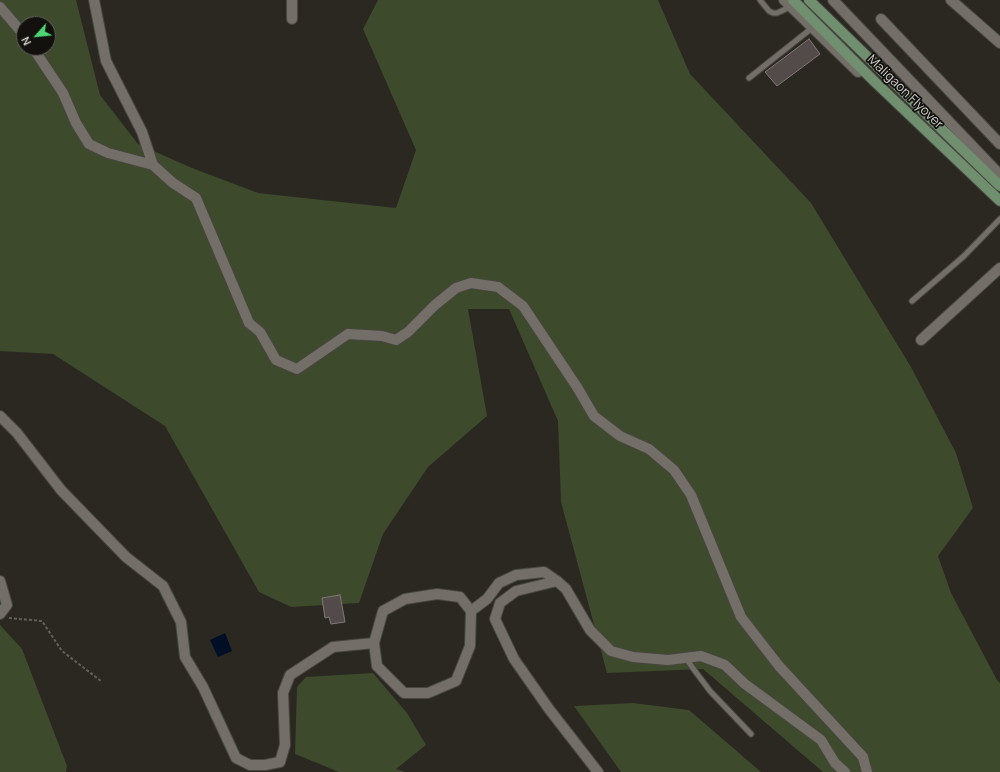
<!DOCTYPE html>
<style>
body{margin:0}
#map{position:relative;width:1000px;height:772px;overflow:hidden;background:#2b2822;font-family:Manrope,sans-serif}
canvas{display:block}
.north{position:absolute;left:16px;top:16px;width:40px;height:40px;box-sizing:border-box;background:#12110e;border:1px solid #5f5e5a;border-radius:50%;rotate:243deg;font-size:11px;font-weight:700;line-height:16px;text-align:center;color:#d3d1cd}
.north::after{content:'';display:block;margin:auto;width:14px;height:18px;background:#4dd676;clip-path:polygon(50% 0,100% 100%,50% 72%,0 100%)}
</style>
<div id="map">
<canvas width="1000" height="772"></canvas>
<div class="north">N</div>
</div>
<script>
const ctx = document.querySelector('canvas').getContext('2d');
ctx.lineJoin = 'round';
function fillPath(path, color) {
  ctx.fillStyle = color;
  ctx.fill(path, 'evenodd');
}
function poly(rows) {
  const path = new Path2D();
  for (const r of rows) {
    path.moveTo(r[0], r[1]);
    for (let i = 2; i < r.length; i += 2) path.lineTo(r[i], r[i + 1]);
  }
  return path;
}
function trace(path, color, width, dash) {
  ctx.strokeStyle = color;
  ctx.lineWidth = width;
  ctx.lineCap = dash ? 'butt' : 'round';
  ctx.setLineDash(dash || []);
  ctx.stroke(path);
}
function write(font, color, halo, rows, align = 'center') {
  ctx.font = font + ' Manrope,sans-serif';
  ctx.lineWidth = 3.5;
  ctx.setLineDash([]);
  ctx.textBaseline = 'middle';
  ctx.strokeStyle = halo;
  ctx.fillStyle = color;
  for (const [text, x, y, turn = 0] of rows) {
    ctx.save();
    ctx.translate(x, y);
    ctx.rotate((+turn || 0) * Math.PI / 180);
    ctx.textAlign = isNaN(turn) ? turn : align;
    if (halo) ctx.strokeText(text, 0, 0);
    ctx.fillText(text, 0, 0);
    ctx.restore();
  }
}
fillPath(poly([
 [0,0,76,0,100,95,138,144,192,168,258,193,396,208,416,150,363,29,378,0,658,0,690,74,811,203,911,367,956,453,973,508,938,556,951,593,997,680,1000,683,1000,772,823,772,703,669,607,673,561,502,558,421,509,309,468,309,487,416,428,467,383,534,359,603,291,607,259,592,165,426,53,354,0,351],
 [24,24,48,24,48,48,24,48],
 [0,625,22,649,67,766,66,772,0,772],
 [373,673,407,713,426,745,396,769,405,772,339,772,295,754,297,687,306,677],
 [633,703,689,710,761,772,621,772,574,706]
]), '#3d4a2b');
fillPath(poly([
 [225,633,232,651,218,657,210,640]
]), '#000f26');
const building = poly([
 [809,39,820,54,777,86,765,72,809,39],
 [340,595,345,622,331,624,329,617,325,618,322,598,340,595]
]);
fillPath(building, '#534b4a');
trace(building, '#817876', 1);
const lane = poly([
 [760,0,769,11,773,13,777,13,790,7],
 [749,78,812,28],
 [912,301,964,256,1000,219],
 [686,658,692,667,710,691,751,734]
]);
const street = poly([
 [94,0,106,61,142,132,153,165],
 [951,0,1000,43],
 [292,19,292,0],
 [881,19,1000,144],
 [921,340,1000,268],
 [0,416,17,433,61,490,126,557,163,586,181,622,185,657,203,687,236,758,250,765,265,765,280,762,285,745,283,693,290,675,333,647,374,643],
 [0,581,7,605,0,614],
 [437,594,460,597,471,611,470,646,456,681,428,693,404,693,377,666,374,643,383,611,405,599,437,594],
 [471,611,487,599,499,583,516,575,544,572,557,581]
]);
const secondary = poly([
 [784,0,858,72],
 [833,0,1000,175],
 [0,7,24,35],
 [33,48,63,93,76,123,89,144,108,153,153,165,173,183,196,198,249,323,260,332,276,360,297,369,348,334,382,336,396,340,408,332,435,305,456,288,471,283,498,287,523,306,577,387,594,416,620,436,649,449,674,470,691,495,741,617,779,666,863,757,867,772],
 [598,772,549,709,514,659,495,619,500,603,516,591,557,581,566,589,590,630,611,651,633,657,668,660,701,656,725,665,745,684,821,740,835,763,845,772]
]);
const primary = poly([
 [793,0,875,82,1000,201],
 [809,0,1000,186]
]);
trace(lane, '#494641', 7);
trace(street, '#494641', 12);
trace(secondary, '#494641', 12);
trace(primary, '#494641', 12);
trace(poly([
 [9,618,42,621,62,651,101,681]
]), '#63605b', 2, [3, 2]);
trace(lane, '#736f68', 5);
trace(street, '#736f68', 10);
trace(secondary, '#736f68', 10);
trace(primary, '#6f8f6f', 10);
write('13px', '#d3d1cd', '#12110e', [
 ["Maligaon Flyover",905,92,44]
]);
</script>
